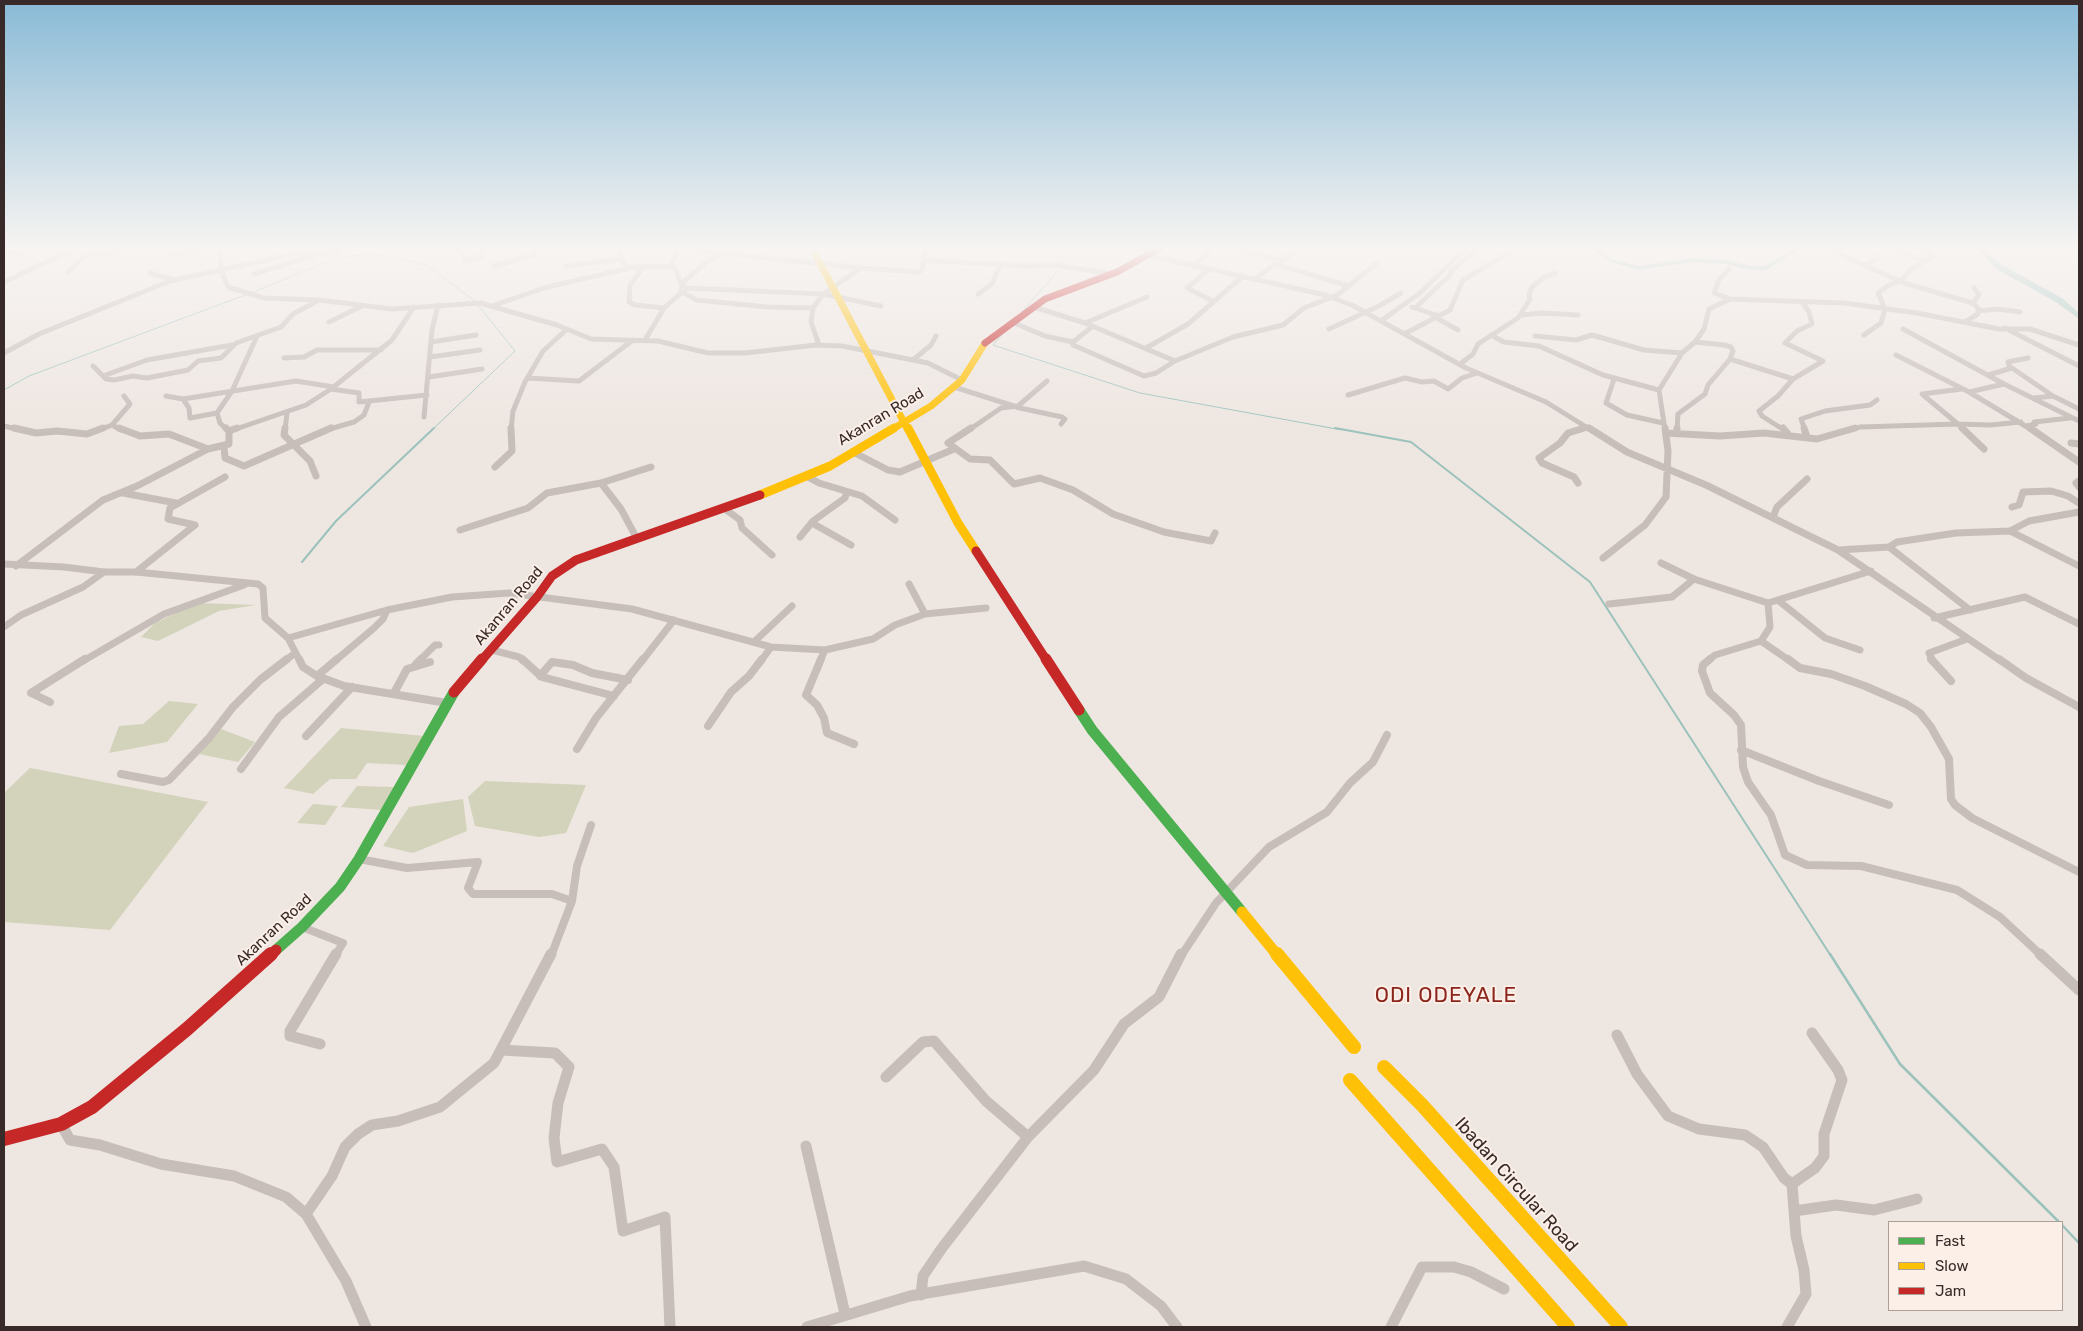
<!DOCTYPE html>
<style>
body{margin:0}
#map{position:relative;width:2083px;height:1331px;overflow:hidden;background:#eee6e1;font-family:Rubik,sans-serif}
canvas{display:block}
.frame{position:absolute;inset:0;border:5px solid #382a28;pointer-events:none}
.legend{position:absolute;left:1888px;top:1221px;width:175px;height:90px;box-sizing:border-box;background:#fbefe8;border:1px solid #ada09b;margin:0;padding:6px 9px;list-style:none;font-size:15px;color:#382a28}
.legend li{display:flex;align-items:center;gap:10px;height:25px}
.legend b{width:25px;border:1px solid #ada09b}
</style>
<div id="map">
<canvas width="2083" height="1331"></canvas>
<div class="frame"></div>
<ul class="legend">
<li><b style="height:6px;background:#4caf50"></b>Fast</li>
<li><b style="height:6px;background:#ffc107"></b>Slow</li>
<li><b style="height:6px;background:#c62828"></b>Jam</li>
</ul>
</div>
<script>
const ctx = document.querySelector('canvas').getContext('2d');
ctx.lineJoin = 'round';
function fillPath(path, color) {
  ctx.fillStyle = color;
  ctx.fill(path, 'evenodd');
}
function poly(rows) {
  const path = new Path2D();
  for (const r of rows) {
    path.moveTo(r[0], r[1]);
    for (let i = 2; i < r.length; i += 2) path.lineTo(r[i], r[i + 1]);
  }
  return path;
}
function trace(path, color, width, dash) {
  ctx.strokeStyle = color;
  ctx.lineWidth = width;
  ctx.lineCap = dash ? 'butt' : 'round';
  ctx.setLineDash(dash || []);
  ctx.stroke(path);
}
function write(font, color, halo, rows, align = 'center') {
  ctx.font = font + ' Rubik,sans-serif';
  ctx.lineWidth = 4;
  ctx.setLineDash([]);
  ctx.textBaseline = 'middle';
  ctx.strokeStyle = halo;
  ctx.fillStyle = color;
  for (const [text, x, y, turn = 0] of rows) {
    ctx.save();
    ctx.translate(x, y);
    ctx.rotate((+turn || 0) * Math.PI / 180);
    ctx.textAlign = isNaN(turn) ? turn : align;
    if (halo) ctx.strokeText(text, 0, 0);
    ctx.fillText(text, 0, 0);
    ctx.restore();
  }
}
fillPath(poly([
 [197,603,256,605,219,611,158,641,141,637,155,623],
 [169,701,198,704,167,742,109,753,119,726,143,724],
 [341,728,424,736,407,765,367,763,356,779,330,779,313,794,284,788],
 [221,729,255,742,238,762,199,754],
 [30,768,208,802,110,930,4,922,4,793],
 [485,781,586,785,566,833,539,837,475,826,468,797],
 [357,786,395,787,381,810,341,807],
 [463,799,467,831,413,853,383,846,409,807],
 [313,804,338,806,325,825,297,823]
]), '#d2d3ba');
trace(poly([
 [1062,248,1062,264],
 [336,258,373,254,426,265,475,301],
 [254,292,336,258,342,248],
 [1022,312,1062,266],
 [1004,332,993,345,1140,393,1342,430],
 [4,390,29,376,245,295],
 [432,430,515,351,478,305]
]), '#9cc2bc', 1);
trace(poly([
 [1335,428,1411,442,1590,582,1831,956],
 [302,562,336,521,434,428]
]), '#9cc2bc', 2);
trace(poly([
 [1830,954,1900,1064,2059,1222],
 [2062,1225,2079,1243]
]), '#9cc2bc', 2.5);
fillPath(poly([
 [1590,248,1597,248,1612,259,1638,266,1693,258,1725,260,1751,266,1765,266,1795,248,1802,248,1766,270,1751,270,1725,264,1693,262,1638,270,1608,261,1590,248],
 [1976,248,1983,248,2002,265,2062,298,2079,313,2079,319,2056,302,1996,269,1976,248]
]), '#9cc2bc');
trace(poly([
 [220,248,221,270,228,287,264,298,319,300,392,309,480,303,557,325,591,339,658,341,708,353,745,353,816,345,842,346,928,363,962,380],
 [620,248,621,259,626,267,671,266,675,268,681,284,709,260,727,253,731,248],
 [1140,248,1152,252],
 [1235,248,1283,260],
 [1702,248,1709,249],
 [1827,248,1904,283,1973,303,1978,308,1978,314,1965,322],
 [1890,248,1925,261],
 [456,249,461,251,465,259,469,260,483,256,482,248],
 [482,250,507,248],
 [692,250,861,268],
 [1087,250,1091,248],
 [4,251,17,253,31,248],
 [1834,251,1843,248],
 [170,255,204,248],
 [1147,255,1325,295,1352,305,1466,368,1546,402,1591,430],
 [924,260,1025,266,1057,265,1111,274],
 [1279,262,1292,254],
 [1194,265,1212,248],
 [494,266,534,255,533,248],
 [566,266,621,259],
 [671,266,679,248],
 [1865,266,1878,257],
 [643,267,630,285,629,302,635,305,664,308,645,340],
 [1209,269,1187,288,1213,301],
 [1729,269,1719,280,1714,293,1730,299],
 [68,272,85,256,95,253,110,254,125,248],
 [150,273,172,279],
 [254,274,334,249,339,250],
 [1254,280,1275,264,1349,286],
 [4,282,76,248],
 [681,284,687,288,823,294,881,306],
 [687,288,682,292,697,300,767,307,813,308],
 [978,294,992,284,1000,265],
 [1973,303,1979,294,1974,288],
 [492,306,547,287,630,268],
 [1034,307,1085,323,1175,361,1233,337,1283,325,1304,308,1337,295,1376,264],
 [1412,307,1439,316],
 [664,308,682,292,681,289],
 [1415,308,1449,276,1453,269,1479,248],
 [1978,311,1997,309,2020,312],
 [1521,315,1542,313,1578,315],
 [1433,316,1458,330],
 [1382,320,1420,293,1466,248],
 [329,322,362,306],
 [1012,322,1045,336,1073,342],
 [1085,323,1147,297],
 [1093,326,1073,342,1073,345,1144,376,1156,373,1175,361],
 [2005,328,2079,366],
 [1329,329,1377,307,1401,293],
 [1903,329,2004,384,2079,421],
 [1406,333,1450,310,1463,280,1517,248],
 [1491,335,1504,342,1539,346,1603,375,1659,390],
 [1864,335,1881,323,1885,309,1878,293,1889,285,1902,280,1910,270,1932,257,1931,253,1918,248],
 [1535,336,1576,340,1592,335,1644,350,1682,353],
 [431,342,476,335],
 [816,345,818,342,811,322,813,308,823,294,861,268,919,272,922,269,926,248],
 [1146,348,1188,324,1242,277],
 [4,353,39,334,170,281,299,253,312,257],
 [1896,355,1969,392,2032,430],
 [430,357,480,350],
 [284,358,304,357,317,350,381,350],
 [2028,358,2008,362,2009,366,2053,396],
 [1730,359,1793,379],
 [913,360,931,345,936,336],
 [1460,364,1473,354,1478,344,1518,318,1530,299,1529,294,1532,287,1544,277,1555,273],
 [93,366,106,379,114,380,133,376,147,378,188,370,198,361,221,358,236,343,281,327,293,314,319,300],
 [1988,375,2012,368],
 [103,376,147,360,232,345],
 [429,377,482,369],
 [527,378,579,381,633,340],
 [1614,379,1606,403,1627,415,1663,423],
 [954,387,1020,408,1062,417,1065,419,1061,424],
 [331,389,359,393,359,402,427,395],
 [1969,392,2004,384],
 [1348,395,1405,378,1422,382,1434,381,1448,389,1462,378,1477,373],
 [166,396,183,399,296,381,334,387],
 [2034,398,2053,396,2079,409],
 [183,399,189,408,190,418,217,413],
 [424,417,432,330,438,305],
 [112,425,130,404,124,396],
 [4,426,20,430],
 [2026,426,2036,424,2034,422,2070,418],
 [99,430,112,425,121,430],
 [227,430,220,423,217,413,232,391,257,336],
 [233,430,306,405,331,389,392,340,414,307],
 [285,430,287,413],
 [326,430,354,422,364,415,369,402],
 [511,430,513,411,525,382,543,351,566,330],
 [969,430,1001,408,1018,406,1047,381],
 [1580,430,1588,427],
 [1665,430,1659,390,1682,353,1695,342,1704,329,1709,309,1730,299,1844,303,1917,313,1999,329,2030,329,2079,345],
 [1677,430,1678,414,1705,394,1708,385,1730,359,1733,351,1731,347,1724,345,1695,342],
 [1784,430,1762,416,1759,411,1778,396,1793,379,1823,361,1785,343,1797,331,1812,324,1809,312,1803,303],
 [1805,430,1801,419,1825,411,1870,405,1877,400],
 [1851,430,1860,427,1958,424,1922,394,1962,389],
 [1964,430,1958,424,1990,425,2021,422]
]), '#c7beba', 5);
trace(poly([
 [14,428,36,433,57,431,87,434,103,428],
 [119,428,140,436,169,434,208,449],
 [226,428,229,431],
 [285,428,284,435,310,461,316,476],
 [971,428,948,443,970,459,990,460,1014,484,1040,478,1073,490,1113,514,1164,532,1211,541,1215,533],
 [1589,428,1627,452,1706,485,1838,550,2001,661],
 [1783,428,1788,434],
 [1804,428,1807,437],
 [1962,428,1984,449],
 [2030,428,2079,462],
 [1666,433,1720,436,1764,433,1817,439,1855,428],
 [1677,434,1677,428],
 [2071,443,2079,444],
 [224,446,225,458,244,466,331,428],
 [853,452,888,470,900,472,954,449],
 [495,467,512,451,511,428],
 [808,477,819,483,862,496,895,520],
 [2079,481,2076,483,2079,487],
 [601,483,621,509,636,537],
 [1578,483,1574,477,1542,463,1539,458,1560,443,1568,433,1584,428],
 [123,493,176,503],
 [2012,507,2019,505,2023,492,2051,491,2068,496,2079,503],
 [725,509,740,520,742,528,772,555],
 [1773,517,1777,507,1807,479],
 [812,523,851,545],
 [460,530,528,508,547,493,601,483,651,467],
 [2010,531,2079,566],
 [800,537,813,521,845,498,847,492],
 [1889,547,1970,610],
 [1838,550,1889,547,1897,542,1956,533,2010,531,2029,521,2079,512],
 [1603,558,1645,525,1666,497,1668,451,1665,428],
 [1661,563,1694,579,1768,603,1871,571],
 [4,564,64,567,104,572,136,572,258,584,263,588,265,618,288,638,300,661],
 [16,566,103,500,137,486,208,449,229,444,229,431,237,428],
 [136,572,195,525,168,519,170,508,225,477],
 [909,584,925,614],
 [1779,601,1825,638,1860,650],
 [1609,604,1672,597,1694,579],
 [387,610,452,597,509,593,632,609,771,647,825,650,873,639,895,625,925,614,986,608],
 [1934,618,2025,597,2079,624],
 [4,627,21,615,83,587,104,572],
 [288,638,387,610,383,619,374,628,335,661],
 [755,641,792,606],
 [1761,641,1790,661],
 [492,650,519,657,523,661],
 [83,661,164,614,244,585],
 [285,661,295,653],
 [419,661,435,645,439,645],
 [642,661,674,620],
 [761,661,771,647],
 [820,661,825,650],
 [1708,661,1715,655,1761,641,1770,627,1768,603],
 [1933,661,1929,653,1967,639]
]), '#c7beba', 7);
trace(poly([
 [299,659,303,667,317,676,344,686,447,703],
 [522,659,542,677,614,696],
 [821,659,806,695,817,705,824,718,827,733,854,744],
 [1710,659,1703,665,1702,671,1710,693,1734,715,1741,725,1743,767,1748,782,1771,815,1785,855,1807,865,1861,866,1957,890,2000,917,2042,956],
 [1788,659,1800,668,1831,674,1865,686,1906,704,1920,713,1931,727,1949,759,1951,799,1955,805,1972,818,2079,872],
 [1931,659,1951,681],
 [1999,659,2026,678,2079,707],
 [416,664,421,659],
 [317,676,337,659],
 [540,676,552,662,573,665,592,673,628,680],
 [394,693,407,669,430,662],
 [50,702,31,693,85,659],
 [708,726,731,692,749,676,762,659],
 [306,736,352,687],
 [577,749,596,718,643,659],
 [1741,750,1819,781,1889,805],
 [241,769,279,717,323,679],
 [121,774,163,782,169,780,209,738,233,707,260,680,287,659],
 [359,859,407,868,478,862,468,888,473,894,552,894,572,901,551,956],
 [572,901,577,866,591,825],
 [302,927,343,943,335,956],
 [1181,956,1216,903,1269,847,1327,812,1350,783,1373,762,1387,735]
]), '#c7beba', 8);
trace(poly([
 [2040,954,2079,990],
 [1617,1035,1637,1074,1668,1116,1699,1129,1745,1135,1763,1147,1784,1178,1792,1184],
 [320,1044,290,1036,290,1031,336,954],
 [501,1050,555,1053,569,1067,558,1103,554,1138,557,1162,602,1149,614,1167,623,1231,665,1217,670,1327],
 [886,1077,923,1042,934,1041,986,1101,1028,1137],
 [61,1124,70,1140,100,1145,161,1164,234,1176,286,1197,306,1214,346,1281,366,1327],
 [806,1146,845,1314],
 [1792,1184,1815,1168,1824,1156,1824,1134,1842,1080,1838,1070,1812,1033],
 [1794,1211,1836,1205,1874,1210,1917,1199],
 [306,1214,332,1176,345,1147,358,1134,372,1125,398,1121,440,1107,494,1063,551,954],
 [921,1295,923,1276,942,1248,1028,1137,1094,1070,1124,1024,1159,997,1181,954],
 [807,1327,910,1296,1084,1266,1126,1279,1161,1306,1177,1327],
 [1391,1327,1422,1267,1454,1267,1471,1272,1504,1289],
 [1787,1327,1806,1294,1804,1270,1796,1236,1792,1184]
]), '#c7beba', 11);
trace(poly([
 [1079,710,1092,730,1242,912],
 [276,950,302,927,340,887,359,859,454,692]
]), '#4caf50', 11);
trace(poly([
 [812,248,908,430],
 [891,430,931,406,962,380,985,343]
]), '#ffc107', 7);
trace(poly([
 [908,428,958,523,976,551],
 [760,495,830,466,894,428]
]), '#ffc107', 9);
trace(poly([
 [1242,912,1278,956]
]), '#ffc107', 11);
trace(poly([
 [1277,954,1354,1047],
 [1384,1067,1422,1105,1621,1327],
 [1350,1080,1568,1327]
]), '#ffc107', 14);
trace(poly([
 [985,343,1045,299,1117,272,1160,248]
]), '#c62828', 7);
trace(poly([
 [976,551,1047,661],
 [481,661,537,597,552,576,576,560,760,495]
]), '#c62828', 9);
trace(poly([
 [1046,659,1079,710],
 [454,692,482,659],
 [270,956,276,950]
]), '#c62828', 11);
trace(poly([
 [4,1139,61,1124,92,1107,187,1029,271,954]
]), '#c62828', 14);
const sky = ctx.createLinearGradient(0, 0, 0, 434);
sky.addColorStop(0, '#89bad6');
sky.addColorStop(0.57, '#f7f4f2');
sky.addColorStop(1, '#f7f4f200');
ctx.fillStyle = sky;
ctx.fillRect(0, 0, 2083, 434);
write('15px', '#382a28', '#fbefe8', [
 ["Akanran Road",881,417,-31],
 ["Akanran Road",509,606,-50],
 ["Akanran Road",274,930,-43]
]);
write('18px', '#382a28', '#fbefe8', [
 ["Ibadan Circular Road",1516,1185,48]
]);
ctx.letterSpacing = '1px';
write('21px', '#8c261c', '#fbefe8', [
 ["ODI ODEYALE",1446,996]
]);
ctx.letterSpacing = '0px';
</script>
